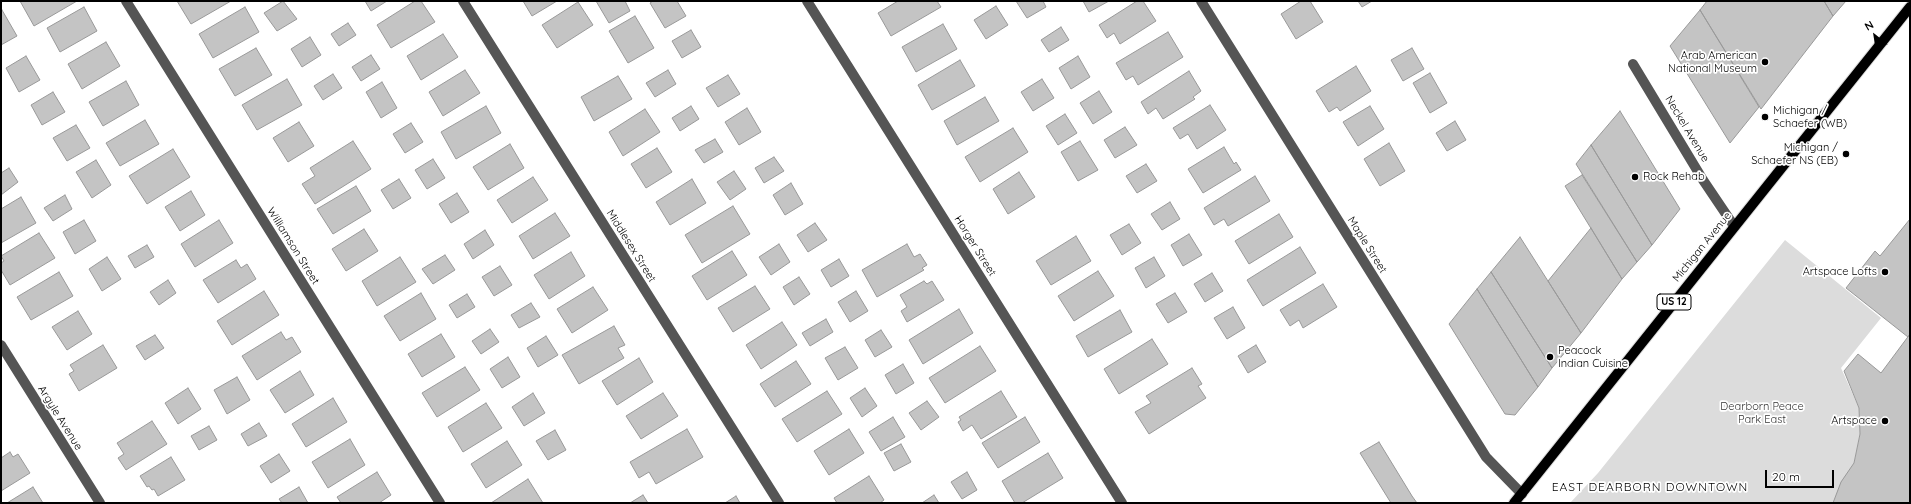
<!DOCTYPE html>
<style>
body{margin:0}
#map{position:relative;width:1911px;height:504px;overflow:hidden;background:#fff;font-family:Quicksand,sans-serif}
canvas{display:block}
.frame{position:absolute;inset:0;border:2px solid #000;pointer-events:none}
.north{position:absolute;left:1855px;top:16px;width:40px;height:40px;-webkit-text-stroke:3px #fff;paint-order:stroke;rotate:330deg;font-size:11px;font-weight:700;line-height:16px;text-align:center;color:#000}
.north::after{content:'';display:block;margin:auto;width:14px;height:18px;background:#000;clip-path:polygon(50% 0,100% 100%,50% 72%,0 100%)}
.scale{position:absolute;left:1765px;top:470px;width:69px;height:18px;box-sizing:border-box;border:2px solid #000;border-top:0;padding-left:5px;font-size:12px;line-height:14px;white-space:nowrap;color:#000;-webkit-text-stroke:3px #fff;paint-order:stroke}
</style>
<div id="map">
<canvas width="1911" height="504"></canvas>
<div class="frame"></div>
<div class="north">N</div>
<div class="scale">20 m</div>
</div>
<script>
const ctx = document.querySelector('canvas').getContext('2d');
ctx.lineJoin = 'round';
function fillPath(path, color) {
  ctx.fillStyle = color;
  ctx.fill(path, 'evenodd');
}
function poly(rows) {
  const path = new Path2D();
  for (const r of rows) {
    path.moveTo(r[0], r[1]);
    for (let i = 2; i < r.length; i += 2) path.lineTo(r[i], r[i + 1]);
  }
  return path;
}
function trace(path, color, width, dash) {
  ctx.strokeStyle = color;
  ctx.lineWidth = width;
  ctx.lineCap = dash ? 'butt' : 'round';
  ctx.setLineDash(dash || []);
  ctx.stroke(path);
}
function write(font, color, halo, rows, align = 'center') {
  ctx.font = font + ' Quicksand,sans-serif';
  ctx.lineWidth = 3.5;
  ctx.setLineDash([]);
  ctx.textBaseline = 'middle';
  ctx.strokeStyle = halo;
  ctx.fillStyle = color;
  for (const [text, x, y, turn = 0] of rows) {
    ctx.save();
    ctx.translate(x, y);
    ctx.rotate((+turn || 0) * Math.PI / 180);
    ctx.textAlign = isNaN(turn) ? turn : align;
    if (halo) ctx.strokeText(text, 0, 0);
    ctx.fillText(text, 0, 0);
    ctx.restore();
  }
}
fillPath(poly([
 [1785,240,1881,318,1841,368,1859,408,1860,434,1854,463,1833,503,1570,503,1598,473]
]), '#dcdcdc');
const building = poly([
 [20,1,77,1,34,26,20,1],
 [177,1,231,1,191,24,177,1],
 [283,1,297,19,277,31,264,13,283,1],
 [365,1,387,1,371,11,365,1],
 [415,1,421,1,435,22,391,48,377,25,415,1],
 [523,1,557,1,532,16,523,1],
 [596,1,625,1,630,11,609,23,596,1],
 [653,1,677,1,686,16,665,28,650,3,653,1],
 [898,1,937,1,941,7,891,36,878,13,898,1],
 [1016,1,1043,1,1046,7,1027,18,1016,1],
 [1083,1,1109,1,1089,12,1083,1],
 [1137,1,1143,1,1156,21,1120,44,1114,33,1107,38,1099,25,1137,1],
 [1301,1,1310,1,1323,22,1296,39,1281,14,1301,1],
 [1358,1,1372,1,1362,7,1358,1],
 [1707,1,1824,1,1833,16,1761,109,1700,10,1707,1],
 [1824,1,1846,1,1833,16,1824,1],
 [578,2,593,25,557,48,542,25,578,2],
 [996,6,1008,25,986,39,974,20,996,6],
 [84,7,97,31,60,52,47,28,84,7],
 [245,7,259,32,213,58,199,34,245,7],
 [2,10,17,36,1,45,1,11,2,10],
 [1700,10,1759,107,1730,143,1670,46,1700,10],
 [635,16,654,48,628,63,609,31,635,16],
 [348,23,356,35,339,46,331,34,348,23],
 [943,24,957,49,916,72,902,47,943,24],
 [1061,27,1069,40,1049,52,1041,40,1061,27],
 [691,30,701,47,682,58,672,41,691,30],
 [1168,32,1183,57,1138,85,1133,76,1126,80,1116,63,1168,32],
 [443,34,458,57,421,80,407,56,443,34],
 [310,37,321,55,302,67,291,49,310,37],
 [106,42,120,66,82,89,68,64,106,42],
 [256,48,272,75,235,96,219,69,256,48],
 [1412,48,1424,69,1403,81,1391,60,1412,48],
 [371,55,380,69,361,81,352,67,371,55],
 [26,56,40,80,19,92,6,68,26,56],
 [1078,56,1090,77,1071,89,1059,68,1078,56],
 [960,60,975,86,932,110,918,85,960,60],
 [1356,66,1371,91,1340,111,1337,107,1329,112,1316,91,1356,66],
 [465,70,480,93,443,116,429,92,465,70],
 [668,70,676,84,655,97,646,83,668,70],
 [1189,71,1201,91,1193,97,1195,99,1163,119,1156,108,1148,114,1141,102,1189,71],
 [1430,73,1447,103,1430,113,1413,83,1430,73],
 [333,74,342,88,323,100,314,86,333,74],
 [728,75,740,94,718,107,706,88,728,75],
 [618,76,632,99,594,121,581,97,618,76],
 [287,79,302,105,257,130,242,105,287,79],
 [1042,79,1054,98,1033,111,1021,92,1042,79],
 [126,81,139,105,103,126,89,102,126,81],
 [382,82,397,108,381,118,366,92,382,82],
 [1099,91,1112,112,1093,124,1080,103,1099,91],
 [53,92,65,112,42,125,31,105,53,92],
 [985,97,999,121,957,145,944,121,985,97],
 [1210,105,1226,130,1197,149,1188,134,1180,139,1173,128,1210,105],
 [486,106,501,133,456,159,441,132,486,106],
 [691,106,699,119,680,131,672,118,691,106],
 [1370,106,1384,129,1358,146,1343,122,1370,106],
 [747,108,761,132,739,145,725,122,747,108],
 [645,109,660,132,623,156,609,132,645,109],
 [1620,111,1680,209,1652,245,1591,145,1620,111],
 [1065,114,1077,133,1058,145,1046,126,1065,114],
 [145,120,159,144,120,166,106,143,145,120],
 [1455,121,1466,140,1447,151,1436,133,1455,121],
 [299,122,314,146,288,162,273,138,299,122],
 [411,123,423,142,405,153,393,134,411,123],
 [76,125,90,148,67,161,53,138,76,125],
 [1125,127,1137,145,1115,158,1104,140,1125,127],
 [1013,128,1028,152,980,182,965,157,1013,128],
 [715,139,723,152,704,163,695,150,715,139],
 [353,141,371,169,315,204,302,184,315,176,310,168,353,141],
 [1080,141,1098,170,1078,181,1061,152,1080,141],
 [1389,143,1405,171,1380,186,1364,159,1389,143],
 [510,144,524,168,488,190,473,167,510,144],
 [1591,145,1652,245,1637,262,1576,164,1591,145],
 [1224,147,1234,164,1236,162,1241,170,1203,193,1188,169,1224,147],
 [657,148,672,172,646,188,631,164,657,148],
 [173,149,190,177,147,204,129,176,173,149],
 [774,157,784,171,764,183,755,168,774,157],
 [433,159,445,178,427,189,415,170,433,159],
 [96,160,111,185,92,198,76,172,96,160],
 [1146,164,1157,181,1137,193,1126,176,1146,164],
 [9,168,18,182,1,195,1,173,9,168],
 [734,171,746,189,730,200,717,182,734,171],
 [1019,172,1035,197,1008,214,993,189,1019,172],
 [1582,175,1637,262,1622,279,1565,186,1582,175],
 [1255,176,1270,201,1228,226,1224,219,1214,225,1204,208,1255,176],
 [533,177,548,200,512,223,497,200,533,177],
 [399,179,411,198,393,209,381,190,399,179],
 [692,179,706,203,670,225,656,202,692,179],
 [791,183,803,204,785,215,773,195,791,183],
 [356,186,371,211,333,234,317,209,356,186],
 [191,191,205,215,180,231,165,207,191,191],
 [457,193,469,212,451,223,439,204,457,193],
 [65,195,72,209,53,221,44,208,65,195],
 [21,197,36,223,1,243,1,209,21,197],
 [1170,202,1180,219,1162,230,1151,214,1170,202],
 [733,206,750,234,702,263,685,235,733,206],
 [555,213,570,236,533,259,519,236,555,213],
 [1279,214,1293,237,1249,264,1235,241,1279,214],
 [1910,219,1910,334,1908,337,1846,288,1875,251,1880,256,1910,219],
 [84,220,96,241,75,254,63,232,84,220],
 [219,220,233,243,195,267,181,244,219,220],
 [815,223,827,240,808,252,797,235,815,223],
 [1129,224,1141,243,1122,255,1110,235,1129,224],
 [1591,228,1622,279,1581,333,1548,281,1591,228],
 [364,229,378,251,346,271,332,249,364,229],
 [485,230,494,245,473,259,464,244,485,230],
 [39,233,55,258,10,285,1,270,1,263,4,261,1,256,39,233],
 [1189,234,1202,255,1183,266,1171,245,1189,234],
 [1076,236,1091,261,1051,285,1036,261,1076,236],
 [1520,237,1581,333,1552,368,1491,272,1520,237],
 [779,244,790,262,771,275,759,257,779,244],
 [907,244,914,257,920,254,927,265,922,268,924,270,877,297,862,270,907,244],
 [147,245,154,257,135,268,128,256,147,245],
 [1300,247,1316,273,1263,306,1247,280,1300,247],
 [732,251,747,275,707,300,692,276,732,251],
 [571,252,585,276,549,299,534,275,571,252],
 [445,255,455,270,433,284,422,269,445,255],
 [107,257,121,279,102,291,89,269,107,257],
 [400,257,416,282,377,306,362,281,400,257],
 [1154,257,1165,276,1146,288,1135,268,1154,257],
 [839,259,849,276,831,287,821,270,839,259],
 [236,260,241,268,247,264,256,279,218,303,203,280,236,260],
 [500,266,512,285,494,296,482,277,500,266],
 [1098,271,1114,296,1074,321,1058,296,1098,271],
 [59,272,73,296,31,320,17,297,59,272],
 [1491,272,1552,368,1538,387,1477,289,1491,272],
 [1212,273,1223,291,1205,302,1194,284,1212,273],
 [799,277,810,294,794,305,783,287,799,277],
 [168,280,176,293,159,305,150,292,168,280],
 [924,281,927,284,932,281,944,300,907,322,901,311,907,307,900,295,924,281],
 [1323,284,1337,307,1303,328,1299,320,1290,326,1280,310,1323,284],
 [755,286,770,309,733,332,718,308,755,286],
 [593,287,608,310,572,333,557,309,593,287],
 [1477,289,1538,387,1515,415,1505,414,1449,324,1477,289],
 [264,291,279,315,232,345,217,321,264,291],
 [856,291,868,311,850,322,838,302,856,291],
 [421,293,436,319,400,341,384,316,421,293],
 [1175,293,1187,312,1168,323,1156,304,1175,293],
 [467,294,475,307,457,318,449,305,467,294],
 [531,303,540,317,519,328,511,315,531,303],
 [1233,307,1245,328,1227,339,1214,318,1233,307],
 [959,309,973,333,923,364,909,340,959,309],
 [1120,310,1132,332,1088,357,1076,336,1120,310],
 [78,311,92,334,67,350,52,327,78,311],
 [826,319,833,332,810,346,802,333,826,319],
 [782,322,797,345,761,369,746,345,782,322],
 [614,326,625,345,618,348,624,358,579,384,562,355,614,326],
 [490,329,499,342,481,354,472,341,490,329],
 [881,330,892,347,875,357,865,340,881,330],
 [281,332,286,340,292,337,301,352,257,380,242,356,281,332],
 [441,334,455,357,422,377,408,354,441,334],
 [1910,334,1910,503,1833,503,1841,482,1854,463,1860,434,1859,408,1844,371,1858,354,1881,373,1910,334],
 [155,335,164,348,145,360,136,346,155,335],
 [546,336,558,355,538,367,527,348,546,336],
 [1152,339,1168,364,1119,394,1104,369,1152,339],
 [103,345,117,368,79,391,69,374,74,371,70,365,103,345],
 [1256,345,1266,362,1248,373,1238,356,1256,345],
 [980,346,996,371,945,403,929,378,980,346],
 [845,347,858,368,838,380,825,358,845,347],
 [508,357,520,377,502,388,490,369,508,357],
 [639,358,653,382,617,405,602,381,639,358],
 [796,361,811,384,775,407,760,384,796,361],
 [903,364,914,383,896,394,885,375,903,364],
 [465,367,480,390,437,417,422,393,465,367],
 [1192,368,1202,384,1198,386,1206,398,1149,434,1135,412,1151,403,1146,396,1192,368],
 [300,371,314,395,285,413,270,390,300,371],
 [237,377,250,400,227,414,214,390,237,377],
 [188,388,201,409,178,424,165,403,188,388],
 [865,388,877,406,862,417,850,398,865,388],
 [827,391,842,414,797,442,782,419,827,391],
 [1001,391,1017,417,981,439,972,425,963,431,958,422,961,420,959,417,1001,391],
 [533,393,545,413,524,426,512,407,533,393],
 [663,393,678,416,641,439,626,416,663,393],
 [333,398,347,422,306,447,292,424,333,398],
 [927,401,939,417,921,430,909,413,927,401],
 [486,403,502,428,463,452,448,427,486,403],
 [893,417,905,437,881,451,869,432,893,417],
 [1025,417,1040,442,998,468,982,443,1025,417],
 [152,421,167,444,126,470,118,458,124,454,117,443,152,421],
 [259,423,267,436,248,446,241,434,259,423],
 [209,426,217,440,199,450,191,436,209,426],
 [687,429,703,457,656,484,649,472,639,478,630,462,687,429],
 [849,429,864,453,829,475,814,451,849,429],
 [555,430,566,450,548,460,536,441,555,430],
 [350,439,365,465,328,488,312,462,350,439],
 [507,441,522,465,486,488,471,464,507,441],
 [1379,442,1412,496,1417,503,1391,503,1360,453,1379,442],
 [901,444,911,462,894,471,884,453,901,444],
 [10,452,13,457,18,454,30,473,1,491,1,458,10,452],
 [1048,453,1063,478,1022,503,1015,503,1002,481,1048,453],
 [279,454,290,471,271,483,260,466,279,454],
 [171,457,185,480,158,496,154,489,152,490,149,486,147,487,140,476,171,457],
 [377,472,391,495,379,503,341,503,337,497,377,472],
 [967,472,977,490,962,499,951,482,967,472],
 [869,476,884,500,880,503,837,503,834,498,869,476],
 [528,479,543,503,491,503,528,479],
 [33,487,43,503,7,503,33,487],
 [299,487,308,503,282,503,279,499,299,487],
 [643,495,648,503,630,503,643,495],
 [934,495,939,503,922,503,934,495],
 [736,496,740,503,725,503,736,496]
]);
fillPath(building, '#c4c4c4');
trace(building, '#999', 1);
const major = poly([
 [1514,503,1910,7]
]);
trace(major, '#dbdbdb', 12);
trace(poly([
 [126,1,440,503],
 [463,1,779,503],
 [807,1,1122,503],
 [1201,1,1486,457,1522,494],
 [1633,64,1703,180,1734,226],
 [1,345,100,503]
]), '#555', 10);
trace(major, '#000', 10);
for (const [x, y, r, color] of [
 [1765,62,4,"#000"],
 [1765,117,4,"#000"],
 [1846,154,4,"#000"],
 [1635,177,4,"#000"],
 [1885,272,4,"#000"],
 [1550,357,4,"#000"],
 [1885,421,4,"#000"]
]) {
  const dot = new Path2D();
  dot.arc(x, y, r, 0, 2 * Math.PI);
  ctx.fillStyle = color;
  ctx.fill(dot);
  trace(dot, '#fff', 1.5);
}
for (const [x, y, w] of [
 [1674,302,34]
]) {
  const box = new Path2D();
  box.roundRect(x - w / 2, y - 8, w, 16, 3);
  ctx.fillStyle = '#fff';
  ctx.fill(box);
  trace(box, '#000', 1);
}
write('bold 10px', '#000', null, [
 ["US 12",1674,302]
]);
write('11px', '#000', '#fff', [
 ["Arab American",1757,56],
 ["National Museum",1757,69],
 ["Michigan /",1773,111,"left"],
 ["Schaefer (WB)",1773,124,"left"],
 ["Michigan /",1838,148],
 ["Schaefer NS (EB)",1838,161],
 ["Rock Rehab",1643,177,"left"],
 ["Artspace Lofts",1877,272],
 ["Peacock",1558,351,"left"],
 ["Indian Cuisine",1558,364,"left"],
 ["Artspace",1877,421]
], 'right');
write('11px', '#000', '#fff', [
 ["Neckel Avenue",1687,129,59],
 ["Maple Street",1367,245,58],
 ["Williamson Street",293,246,58],
 ["Middlesex Street",631,246,58],
 ["Horger Street",975,246,58],
 ["Michigan Avenue",1702,247,-51],
 ["Argyle Avenue",60,418,58]
]);
write('11px', '#333', '#fff', [
 ["Dearborn Peace",1762,407],
 ["Park East",1762,420]
]);
ctx.letterSpacing = '1px';
write('12px', '#000', '#fff', [
 ["EAST DEARBORN DOWNTOWN",1650,487]
]);
ctx.letterSpacing = '0px';
</script>
